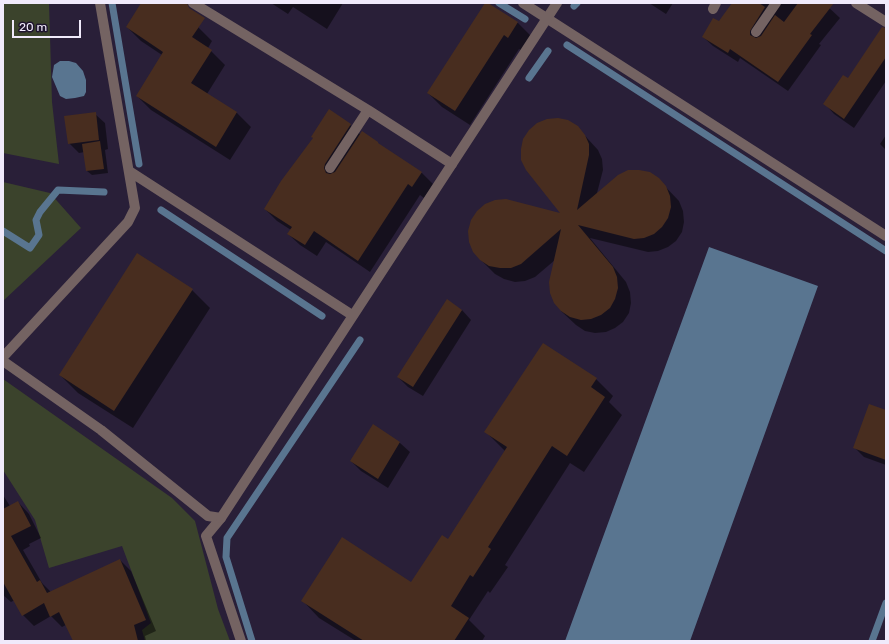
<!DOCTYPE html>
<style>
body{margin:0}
#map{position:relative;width:889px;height:644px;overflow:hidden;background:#291f38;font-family:Rubik,sans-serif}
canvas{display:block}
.frame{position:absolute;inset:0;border:4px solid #f0eafb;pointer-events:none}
.scale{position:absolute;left:12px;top:20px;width:69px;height:18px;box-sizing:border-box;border:2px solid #f0eafb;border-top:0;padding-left:5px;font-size:12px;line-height:14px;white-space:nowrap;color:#f0eafb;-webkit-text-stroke:3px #1f152e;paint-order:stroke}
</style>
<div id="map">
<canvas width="889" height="644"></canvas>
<div class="frame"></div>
<div class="scale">20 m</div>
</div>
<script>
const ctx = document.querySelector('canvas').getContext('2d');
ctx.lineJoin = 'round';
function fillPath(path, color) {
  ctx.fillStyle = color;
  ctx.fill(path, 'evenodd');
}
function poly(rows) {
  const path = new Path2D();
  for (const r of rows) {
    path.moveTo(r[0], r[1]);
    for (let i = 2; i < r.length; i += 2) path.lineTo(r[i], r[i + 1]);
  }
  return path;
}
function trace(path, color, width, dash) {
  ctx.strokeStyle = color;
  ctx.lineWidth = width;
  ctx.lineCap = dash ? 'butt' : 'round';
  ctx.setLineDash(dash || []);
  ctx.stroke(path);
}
fillPath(poly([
 [3,3,49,3,52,102,59,164,3,153],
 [3,182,50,193,81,228,3,301],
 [3,379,172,498,195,521,218,609,230,641,145,641,142,630,151,623,122,546,49,568,35,520,3,470]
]), '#3b432c');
fillPath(poly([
 [60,61,69,61,76,63,83,71,86,80,86,92,84,96,75,98,66,99,60,96,52,77,54,65],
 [709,247,818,286,690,641,565,641]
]), '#597590');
fillPath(poly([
 [143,3,163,3,198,27,212,41,208,48,225,65,207,94,237,113,251,127,230,160,151,110,137,96,162,55,141,41,127,27],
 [271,3,343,3,327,29,293,7,288,14],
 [486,3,518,23,532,37,523,51,519,49,470,125,442,107,428,93],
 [649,3,673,3,666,14],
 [734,3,824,3,840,18,819,44,821,45,788,91,740,58,738,62,713,46,703,37,719,23],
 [886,54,886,81,854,128,834,114,825,104,848,79],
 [95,114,105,123,108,149,105,150,108,173,92,175,87,171,85,152,79,153,69,143],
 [350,125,361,135,422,173,433,184,424,198,420,195,370,272,326,242,317,256,300,245,288,234,291,230,277,221,265,209,314,139,312,137],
 [577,127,598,150,602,159,603,170,597,193,658,179,679,201,683,211,684,222,682,232,676,241,668,247,658,251,648,252,590,238,626,282,630,292,631,303,629,313,623,322,615,328,606,332,595,333,585,331,576,325,561,311,555,260,535,277,525,281,515,282,504,279,495,274,481,260,563,215],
 [886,135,886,150,880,144],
 [192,290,210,308,133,428,78,393,60,375],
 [462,310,471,320,423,396,408,387,398,377],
 [596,379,613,396,609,402,622,415,584,472,570,463,505,565,508,567,490,593,488,591,469,620,485,636,482,641,356,641,319,618,302,600,412,583,449,541,505,451,486,432],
 [886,411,886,465,864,457,854,447],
 [374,426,400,443,410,452,388,488,361,471,351,461],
 [3,495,10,506,18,502,29,514,41,538,29,544,30,546,23,550,42,583,51,592,120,560,131,571,156,631,145,636,146,641,74,641,66,625,62,627,51,616,34,626,23,615,15,600,11,602,3,595]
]), '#0007');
trace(poly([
 [112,3,139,164],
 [499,3,525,19],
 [574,6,577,3],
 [567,45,886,251],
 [529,78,548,51],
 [161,210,322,316],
 [3,231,30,248,39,235,36,220,40,212,58,190,104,192],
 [252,641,226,557,227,538,360,340],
 [872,641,886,603]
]), '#597590', 7);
fillPath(poly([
 [141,3,187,3,189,8,205,18,192,37,212,50,191,83,237,112,216,147,136,96,163,52,126,27],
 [485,3,488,3,518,22,508,38,504,35,455,111,427,93],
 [732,3,759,3,765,7,750,31,750,35,756,38,761,36,775,15,784,22,798,3,834,3,810,34,812,35,778,82,730,49,728,53,702,37,713,18,719,21],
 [882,27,886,28,886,57,844,119,823,104,843,75,848,78],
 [329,109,351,124,325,164,324,168,326,173,330,174,335,172,362,131,378,142,378,143,422,172,412,187,408,184,358,261,314,231,305,245,287,234,292,227,264,209,281,181,313,138,311,137],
 [96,112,99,140,68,144,64,116],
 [558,118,568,120,578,126,585,135,589,144,589,155,577,210,618,175,628,170,639,170,650,172,659,178,666,186,670,196,671,207,668,218,662,227,654,234,644,238,634,239,578,225,613,267,617,277,618,288,615,299,610,308,601,315,591,319,581,320,570,317,561,311,554,303,550,293,549,282,561,229,521,264,511,268,500,268,489,266,480,260,473,252,469,242,468,231,471,220,477,211,485,204,495,200,506,199,560,213,526,170,521,160,521,149,523,139,529,130,537,123,547,119],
 [100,141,104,169,86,171,82,144],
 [137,253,193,289,114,411,59,375],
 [447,299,462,310,413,387,397,377],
 [543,343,597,378,591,387,605,397,567,456,552,446,488,547,491,549,473,577,470,575,451,606,469,618,454,641,364,641,301,601,342,537,411,582,442,535,448,539,507,447,484,432],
 [869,404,886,410,886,460,853,448],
 [373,424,400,442,378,479,350,461],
 [18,501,31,526,11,536,37,582,40,580,47,593,120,559,146,620,134,625,138,641,73,641,59,612,50,617,44,603,22,616,3,582,3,509]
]), '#482d1f');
trace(poly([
 [193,3,368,110,452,164],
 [523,3,886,236],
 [856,3,886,22],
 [713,9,716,3],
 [756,32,776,3],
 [330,168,368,110],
 [129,171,352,315],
 [3,357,128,222,135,208,100,3],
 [3,361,101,430,208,516,221,518],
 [221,518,206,536,241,641]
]), '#746362', 10);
trace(poly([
 [221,518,557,3]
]), '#746362', 10);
</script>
